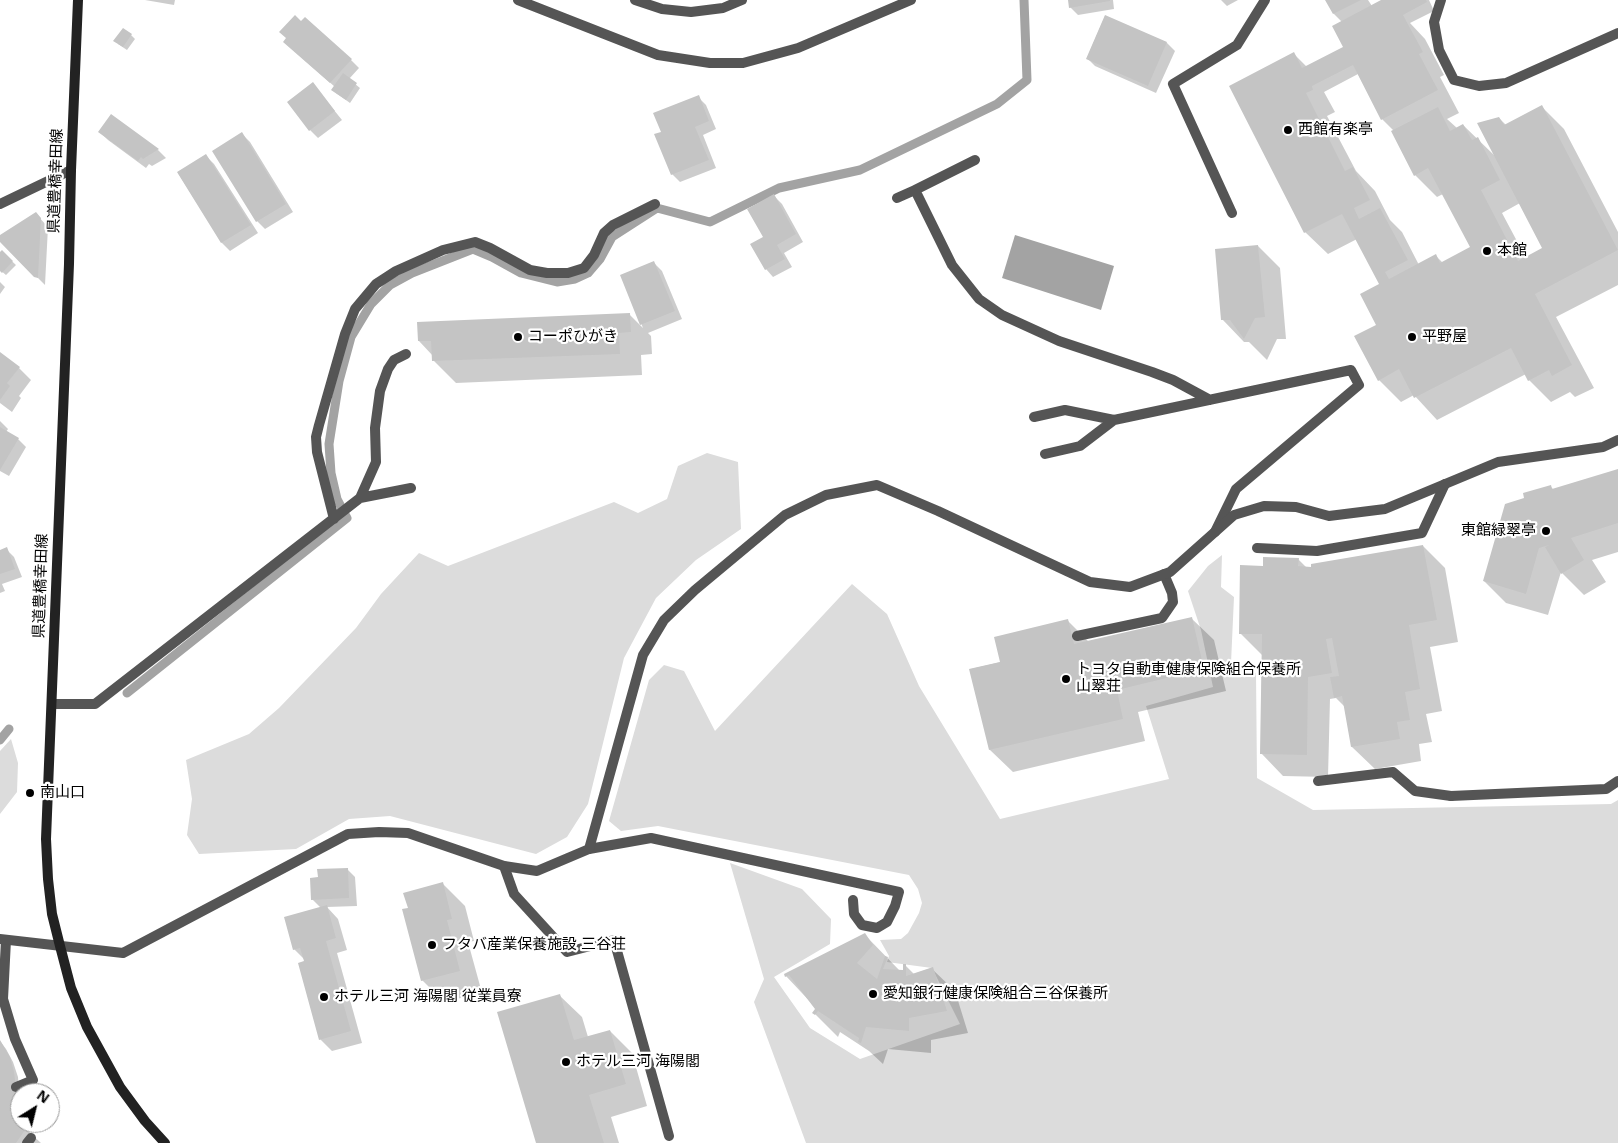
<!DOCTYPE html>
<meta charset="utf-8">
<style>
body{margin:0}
#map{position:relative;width:1618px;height:1143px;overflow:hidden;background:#fff;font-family:"Noto Sans",sans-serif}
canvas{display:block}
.north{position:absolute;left:10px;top:1083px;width:50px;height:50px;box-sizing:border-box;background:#fff;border:1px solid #999;border-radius:50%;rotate:36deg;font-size:14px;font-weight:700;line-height:20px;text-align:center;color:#000}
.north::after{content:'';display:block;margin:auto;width:18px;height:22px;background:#000;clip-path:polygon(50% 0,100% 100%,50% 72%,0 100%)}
</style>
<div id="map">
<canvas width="1618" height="1143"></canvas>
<div class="north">N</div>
</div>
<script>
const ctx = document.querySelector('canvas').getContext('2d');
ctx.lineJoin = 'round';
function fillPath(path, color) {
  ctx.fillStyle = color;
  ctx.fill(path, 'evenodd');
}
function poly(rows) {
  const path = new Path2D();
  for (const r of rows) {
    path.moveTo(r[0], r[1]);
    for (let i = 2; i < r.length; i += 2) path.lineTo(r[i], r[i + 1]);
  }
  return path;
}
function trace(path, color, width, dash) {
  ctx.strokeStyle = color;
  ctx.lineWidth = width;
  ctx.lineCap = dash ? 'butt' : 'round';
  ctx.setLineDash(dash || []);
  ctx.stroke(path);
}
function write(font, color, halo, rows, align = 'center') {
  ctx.font = font + ' "Noto Sans","Noto Sans JP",sans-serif';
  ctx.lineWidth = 4.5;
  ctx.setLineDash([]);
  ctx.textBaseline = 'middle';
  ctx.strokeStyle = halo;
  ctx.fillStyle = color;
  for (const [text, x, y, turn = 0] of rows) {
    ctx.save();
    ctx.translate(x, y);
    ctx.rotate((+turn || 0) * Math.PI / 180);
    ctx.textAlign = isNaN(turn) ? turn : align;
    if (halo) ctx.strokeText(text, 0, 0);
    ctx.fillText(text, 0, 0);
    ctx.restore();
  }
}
fillPath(poly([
 [707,453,738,462,741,529,696,560,656,598,624,658,588,804,567,837,536,854,390,816,349,819,296,849,199,854,187,835,192,799,186,760,249,734,279,708,356,628,381,594,419,553,448,566,614,502,638,513,667,499,678,466],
 [1222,555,1221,587,1234,597,1231,663,1256,673,1257,778,1313,810,1611,804,1618,800,1618,1143,806,1143,754,1002,764,979,730,863,802,889,831,919,830,944,774,977,810,1028,860,1059,960,1024,932,968,887,962,889,956,880,940,901,939,908,933,919,913,922,903,918,889,909,875,658,826,621,831,609,821,649,680,664,665,684,671,715,731,852,584,887,614,919,686,1000,819,1169,779,1146,706,1213,687,1201,630,1188,591,1208,566],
 [11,739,18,763,17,792,0,814,0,751]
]), '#dcdcdc');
fillPath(poly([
 [1015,235,1114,266,1101,310,1002,278]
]), '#a3a3a3');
fillPath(poly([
 [145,0,175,0,174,5],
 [1069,0,1113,0,1114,9,1078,15,1070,7],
 [1221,0,1238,0,1227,6],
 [1327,0,1368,0,1372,6,1385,0,1429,0,1434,11,1410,23,1425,39,1444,75,1440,77,1459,113,1447,119,1457,128,1463,125,1494,155,1499,118,1506,125,1542,107,1564,129,1618,232,1618,285,1556,317,1594,388,1575,397,1570,392,1551,402,1529,380,1526,374,1437,420,1414,395,1401,402,1379,380,1378,325,1381,284,1357,239,1328,254,1305,232,1294,54,1307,67,1345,48,1342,22,1334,14],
 [1358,74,1382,119,1394,131,1415,175,1437,197,1443,194,1472,248,1443,263,1436,256,1419,265,1402,232,1390,220,1375,191,1356,171,1327,116,1335,112,1324,92],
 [1520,203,1544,249,1526,258,1502,213],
 [1105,16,1167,43,1175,51,1156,93,1095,66,1087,58],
 [131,35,135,39,127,50,118,44],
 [293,50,351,60,359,68,349,79,360,88,350,103,336,93,335,87],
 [313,84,342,120,318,138,310,130],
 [698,97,706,105,716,129,703,135,716,168,680,182,672,174,662,132],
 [111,116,158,150,166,158,152,166,149,164,146,168,108,140,100,132],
 [242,134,250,142,293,212,265,229,257,221,214,151],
 [206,156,214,164,258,233,230,251,222,243,178,173],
 [774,196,782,204,803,242,784,253,792,267,773,277,766,269,765,238],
 [36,214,48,227,45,285,0,240,0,237],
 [1258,246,1280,268,1286,339,1277,339,1267,360,1249,342,1244,342,1222,319],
 [2,252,16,265,6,275,0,270,0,254],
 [654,263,662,271,682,319,648,333,651,336,652,354,641,355,642,375,456,383,434,361,433,356,419,341,629,314,643,328,622,276],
 [0,282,5,287,0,294],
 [0,354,19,368,31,380,19,396,21,398,12,412,0,403],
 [0,421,8,429,6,432,18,439,26,447,9,476,0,471],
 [1618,470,1618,552,1592,560,1606,582,1584,595,1561,572,1548,615,1506,603,1484,581,1526,499,1550,486,1554,490],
 [1423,546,1445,568,1458,642,1430,647,1442,711,1426,714,1432,742,1419,744,1421,761,1375,769,1352,747,1345,707,1336,698,1330,699,1328,777,1283,776,1261,753,1262,655,1240,633,1264,567,1298,559,1307,568,1313,568],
 [6,549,14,557,22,577,2,584,5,591,0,593,0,551],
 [1191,618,1214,640,1226,691,1138,712,1145,741,1013,772,990,750,971,669,1001,662,1067,620,1089,642],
 [347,869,355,877,357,906,327,907,338,919,347,950,337,953,362,1043,332,1051,320,1039,305,960,294,949,321,908,312,899],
 [443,884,465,906,474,941,468,942,482,993,444,1002,422,980],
 [865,935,900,971,904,971,906,966,915,975,932,969,955,991,968,1033,931,1040,931,1053,888,1049,883,1064,869,1051,840,1032,838,1037,814,1013,817,1009,785,975],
 [559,995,582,1017,588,1037,610,1031,632,1053,647,1106,611,1117,619,1143,537,1143],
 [0,1041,6,1049,13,1062,18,1077,19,1092,17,1106,14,1118,41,1143,0,1143]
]), '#0003');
trace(poly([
 [127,693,347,518,337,499,331,473,329,444,339,381,351,337,371,304,390,285,412,273,473,249,492,257,521,273,557,282,575,279,588,273,600,259,612,237,657,208,710,222,779,188,860,170,997,104,1027,80,1024,0],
 [0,740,9,729]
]), '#a3a3a3', 9);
fillPath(poly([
 [1068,0,1110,0,1110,1,1069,8],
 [1325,0,1361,0,1333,14],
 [1381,0,1426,0,1427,2,1403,15,1423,52,1419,54,1438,90,1381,120,1353,65,1312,86,1313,90,1306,93,1345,171,1353,167,1370,200,1354,208,1359,219,1380,208,1408,260,1385,272,1389,279,1436,254,1440,263,1470,247,1428,168,1414,176,1391,131,1438,107,1450,131,1463,124,1472,140,1478,137,1500,180,1481,190,1518,261,1542,248,1477,123,1499,117,1504,125,1542,105,1618,250,1535,294,1572,365,1552,376,1549,370,1528,381,1511,348,1414,398,1399,369,1378,381,1354,336,1376,325,1360,294,1379,284,1342,214,1304,233,1229,86,1294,52,1302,68,1343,47,1332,26],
 [295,15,301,21,305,17,352,59,330,83,283,42,286,38,279,32],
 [1105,15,1167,42,1148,86,1086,59],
 [123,28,132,34,123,47,113,41],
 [343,73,357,83,346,100,331,90],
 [313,82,335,111,309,131,287,102],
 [699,95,709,121,695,127,709,160,671,175,654,134,661,132,653,113],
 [111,114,159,149,143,159,141,157,138,161,98,132],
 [242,132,286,204,256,222,212,151],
 [206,154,251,225,221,243,177,172],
 [774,194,796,234,777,245,785,259,765,270,750,244,763,237,747,209],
 [36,212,41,218,38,278,34,277,0,242,0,235],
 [1258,245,1265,317,1255,318,1244,339,1230,320,1221,320,1215,249],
 [2,250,13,261,2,273,0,271,0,252],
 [654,261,675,311,640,325,620,275],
 [630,313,631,332,619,333,620,354,432,361,431,341,418,341,417,322],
 [0,352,20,367,7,383,10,386,0,400],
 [0,427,19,438,0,470],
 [1618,469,1618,523,1571,538,1584,560,1561,574,1545,547,1549,545,1539,548,1526,594,1483,581,1505,504,1524,498,1523,493,1551,485,1552,489],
 [1423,545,1437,620,1409,625,1420,689,1405,692,1410,720,1397,722,1400,739,1351,747,1342,696,1334,698,1330,677,1339,676,1332,638,1326,639,1332,673,1308,677,1307,755,1260,754,1262,634,1239,634,1240,565,1263,566,1263,557,1299,558,1298,566,1311,567,1311,564],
 [7,547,15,569,0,574,0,550],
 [1192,617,1204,669,1117,690,1123,719,989,750,969,669,1000,662,994,637,1068,619,1074,644],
 [348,868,349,898,311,900,310,878,318,877,317,869],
 [443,882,452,919,447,920,460,971,421,981,402,909,408,908,403,893],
 [327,905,336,938,326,941,351,1031,319,1040,298,963,304,961,300,948,293,950,284,917],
 [865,933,873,945,857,963,877,979,885,956,888,957,883,969,903,970,903,964,906,964,906,976,933,967,947,1011,909,1018,909,1031,866,1027,861,1043,858,1042,859,1038,818,1011,815,1015,812,1013,815,1009,789,975,785,977,784,974],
 [560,994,574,1040,610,1030,626,1084,589,1095,604,1143,536,1143,497,1012],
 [0,1040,10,1057,14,1072,16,1087,14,1102,10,1114,27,1127,16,1143,0,1143]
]), '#c4c4c4');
trace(poly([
 [975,160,915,190,952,265,979,299,1002,315,1059,341,1152,372,1173,380,1210,400],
 [897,198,915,190],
 [1232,213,1173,84,1237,45,1265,0],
 [1034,417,1065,410,1114,420],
 [1045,454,1080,446,1114,420,1351,370,1359,385,1236,489,1215,532],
 [360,498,411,488],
 [334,519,317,452,316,437,319,425,345,334,355,309,376,284,396,271,443,250,475,242,490,248,530,270,547,273,568,273,584,268,594,255,604,233,613,225,655,204],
 [1257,548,1317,551,1422,533,1445,484],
 [1077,636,1162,618,1173,602,1172,593,1164,574],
 [52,704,95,704,360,498,376,462,375,428,380,391,388,369,394,360,406,354],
 [1318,781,1393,772,1415,791,1451,796],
 [589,849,651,838,899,892,895,906,887,922,877,928,862,925,854,914,853,900],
 [504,866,514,894,567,952,614,940,669,1136],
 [6,940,3,999,15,1039,33,1080,16,1087],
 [27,1143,31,1138]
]), '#555', 10);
trace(poly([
 [518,0,658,55,710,63,743,63,798,48,911,0],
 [635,0,662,9,691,12,723,8,742,0],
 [1441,0,1434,22,1439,50,1454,80,1479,86,1506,83,1618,33],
 [0,204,71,170],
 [1451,796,1606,789,1618,781],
 [0,939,123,953,348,834,379,832,408,833,504,866,537,871,589,849,643,655,664,620,695,590,785,515,826,495,877,485,938,511,1090,582,1130,587,1170,572,1234,515,1264,506,1296,507,1329,516,1385,509,1498,462,1603,447,1618,440]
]), '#555', 10);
trace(poly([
 [78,0,71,170,69,264,46,839,48,879,52,914,60,946,71,988,87,1027,120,1087,145,1121,165,1143]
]), '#222', 10);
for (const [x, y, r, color] of [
 [1288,130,5,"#000"],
 [1487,251,5,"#000"],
 [518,337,5,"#000"],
 [1412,337,5,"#000"],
 [1546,531,5,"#000"],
 [1066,679,5,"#000"],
 [30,793,5,"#000"],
 [432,945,5,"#000"],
 [873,994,5,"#000"],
 [324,997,5,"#000"],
 [566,1062,5,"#000"]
]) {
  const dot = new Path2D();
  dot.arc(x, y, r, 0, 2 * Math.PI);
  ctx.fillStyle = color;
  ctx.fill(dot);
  trace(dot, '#fff', 2);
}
write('15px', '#000', '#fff', [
 ["西館有楽亭",1298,130],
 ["本館",1497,251],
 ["コーポひがき",528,337],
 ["平野屋",1422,337],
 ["東館緑翠亭",1536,531,"right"],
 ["トヨタ自動車健康保険組合保養所",1076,670],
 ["山翠荘",1076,687],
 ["南山口",40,793],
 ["フタバ産業保養施設 三谷荘",442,945],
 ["愛知銀行健康保険組合三谷保養所",883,994],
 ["ホテル三河 海陽閣 従業員寮",334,997],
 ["ホテル三河 海陽閣",576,1062]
], 'left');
write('15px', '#000', '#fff', [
 ["県道豊橋幸田線",56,181,-88],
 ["県道豊橋幸田線",41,586,-88]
]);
</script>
